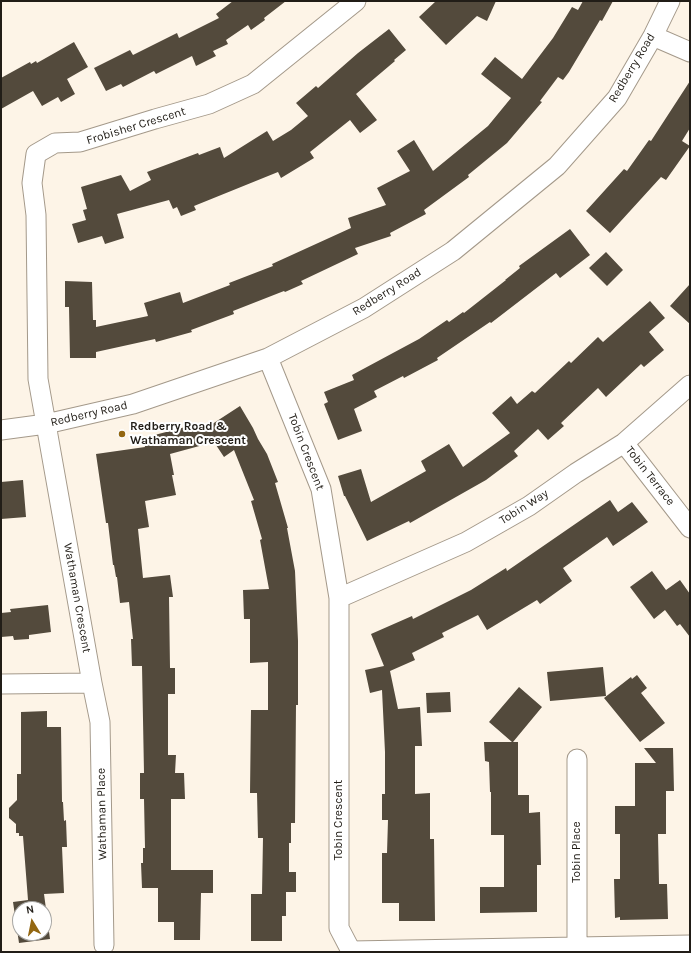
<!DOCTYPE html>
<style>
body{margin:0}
#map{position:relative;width:691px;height:953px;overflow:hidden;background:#fdf4e7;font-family:Karla,sans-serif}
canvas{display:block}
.frame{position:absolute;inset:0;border:2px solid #211d17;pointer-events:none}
.north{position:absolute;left:12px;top:901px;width:40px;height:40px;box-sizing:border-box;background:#fff;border:1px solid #a6a5a2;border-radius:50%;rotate:350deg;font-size:11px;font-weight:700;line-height:16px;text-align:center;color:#211d17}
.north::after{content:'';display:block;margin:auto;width:14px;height:18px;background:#936712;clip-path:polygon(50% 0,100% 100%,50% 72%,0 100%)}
</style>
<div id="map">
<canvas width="691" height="953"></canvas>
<div class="frame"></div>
<div class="north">N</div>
</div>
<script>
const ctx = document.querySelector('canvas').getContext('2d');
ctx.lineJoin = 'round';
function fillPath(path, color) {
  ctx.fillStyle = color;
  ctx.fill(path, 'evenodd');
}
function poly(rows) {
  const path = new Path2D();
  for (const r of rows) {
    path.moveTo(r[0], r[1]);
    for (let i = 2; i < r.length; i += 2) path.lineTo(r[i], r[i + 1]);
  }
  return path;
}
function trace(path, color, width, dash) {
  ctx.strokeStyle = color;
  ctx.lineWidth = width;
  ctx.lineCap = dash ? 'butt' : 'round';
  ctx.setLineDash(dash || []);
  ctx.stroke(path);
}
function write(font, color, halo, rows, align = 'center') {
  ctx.font = font + ' Karla,sans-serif';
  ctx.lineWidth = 4;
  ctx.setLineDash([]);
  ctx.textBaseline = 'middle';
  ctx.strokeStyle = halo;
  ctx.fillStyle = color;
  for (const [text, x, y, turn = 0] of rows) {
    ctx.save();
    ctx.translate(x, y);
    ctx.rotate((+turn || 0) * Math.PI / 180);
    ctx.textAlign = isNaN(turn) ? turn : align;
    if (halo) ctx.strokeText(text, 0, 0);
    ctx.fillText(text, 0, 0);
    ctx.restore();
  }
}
fillPath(poly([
 [233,1,286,1,264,18,265,20,251,30,248,25,226,40,228,44,213,51,216,56,196,66,192,56,156,74,154,71,123,87,121,84,106,91,94,68,130,50,133,55,177,33,179,38,219,18,216,14],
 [436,1,496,1,487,21,477,16,446,45,419,17],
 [583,1,613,1,602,21,600,20,569,72,563,80,558,77,540,101,542,102,507,143,468,175,469,177,424,210,426,214,390,233,391,236,355,248,358,254,301,281,303,284,285,292,284,291,233,311,234,314,191,330,192,332,156,342,155,339,96,352,96,358,70,358,69,307,65,307,65,281,92,282,93,320,96,320,96,327,148,316,144,303,180,292,183,303,230,285,229,283,273,266,272,264,351,228,348,218,386,205,377,188,410,171,397,151,414,140,433,171,488,126,511,98,481,74,495,57,522,79,553,38,572,7,578,10],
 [389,29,406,50,394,60,395,61,356,94,377,120,360,133,350,120,310,152,314,158,281,178,278,172,194,206,196,210,181,216,177,207,173,209,169,200,117,214,124,238,105,244,102,236,78,243,72,224,86,220,83,210,87,209,81,187,121,175,130,191,151,180,147,172,198,153,199,155,220,147,224,158,267,131,273,141,291,130,308,116,296,103,316,86,318,88,358,53],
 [74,42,88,67,67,79,75,94,61,102,58,97,42,106,33,91,1,109,1,78,30,62,31,64,36,61,37,63],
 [690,81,690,128,682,141,690,146,666,180,661,177,610,233,586,211,624,169,627,171,649,140,651,141],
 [570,229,590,255,560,278,556,273,491,323,490,322,437,358,438,360,404,378,403,376,374,391,377,397,354,409,362,431,338,440,324,404,328,402,324,392,354,380,352,375,419,339,447,320,449,322,463,312,464,313,506,280,505,280,520,268,519,266],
 [606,252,623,270,607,286,589,268],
 [690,284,690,324,670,306],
 [650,301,665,318,649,332,664,350,644,367,641,364,606,397,598,388,561,423,564,426,548,440,538,429,514,451,518,456,486,480,410,523,409,521,367,541,345,496,344,496,338,476,361,469,371,502,426,471,421,461,449,444,463,467,510,433,492,413,511,396,517,404,532,391,535,393,569,361,571,363,598,337,603,342],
 [240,406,253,428,258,439,267,454,278,482,275,483,288,528,287,528,295,571,298,641,298,705,296,705,295,823,291,823,291,843,289,843,289,872,296,872,296,892,286,892,286,916,282,916,282,941,251,941,251,894,262,894,263,838,258,838,257,793,250,793,251,710,268,710,268,662,250,663,250,619,244,619,243,590,269,589,260,540,262,539,251,501,254,500,234,450,224,457,214,442,170,454,174,475,172,475,176,495,145,501,149,527,138,529,143,578,170,575,173,597,169,597,170,668,175,668,175,694,168,694,168,755,176,755,175,773,184,773,185,799,171,799,171,870,213,870,213,893,201,893,200,940,174,940,174,922,158,922,158,888,142,888,141,863,143,863,143,848,145,848,144,799,140,799,140,773,144,773,142,666,132,666,131,639,133,639,129,602,120,603,117,577,116,577,114,565,113,565,108,523,106,523,96,454,145,447,143,438,197,424,200,432],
 [23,480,26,517,1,519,1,482],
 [610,500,618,512,632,502,648,522,613,546,607,537,563,568,572,581,540,604,537,600,487,630,478,615,442,633,444,637,412,653,415,660,390,671,398,709,420,707,422,746,415,746,415,794,430,793,430,839,434,839,435,921,399,921,399,903,382,903,382,853,387,853,388,820,382,820,382,794,385,794,385,752,382,690,370,693,365,670,384,666,371,634,412,616,413,619,471,590,506,568,507,571],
 [652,571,666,590,680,580,690,594,690,637,680,624,677,626,665,610,654,619,630,587],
 [48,605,51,632,29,635,29,639,14,640,13,636,1,637,1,613,11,612,10,609],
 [603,667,606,696,550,701,547,672],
 [637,675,647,688,641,693,665,723,640,742,604,698,631,677,632,679],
 [519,687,542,707,513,742,518,742,518,795,529,795,529,813,540,812,541,865,537,865,537,912,480,913,480,887,504,887,504,835,491,835,491,792,490,792,489,762,485,761,484,742,512,742,489,722],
 [450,692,451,712,427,713,426,693],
 [47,711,47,727,61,727,62,802,63,802,64,821,66,820,67,847,62,847,64,893,44,894,50,939,19,943,13,902,28,900,23,836,19,836,19,833,16,833,16,824,9,818,9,808,17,800,17,774,21,774,21,712],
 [20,909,44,909,44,933,20,933],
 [644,748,673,748,674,791,666,791,666,834,658,834,659,884,667,884,668,919,620,920,620,917,615,918,614,879,620,879,620,834,615,834,615,806,635,806,635,763,656,763]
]), '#534a3c');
const minor = poly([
 [653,36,690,52],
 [268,358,321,489,339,598,339,928,351,951,690,945],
 [1,430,46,424,133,404,268,358,364,308,453,251,557,166,617,98,653,36,670,1],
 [624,443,690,528],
 [339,598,466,542,529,506,576,473,624,443,690,385],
 [1,684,92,683],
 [577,759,577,946],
 [104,945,100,722,92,683,38,379,36,215,32,183,36,154,55,143,80,142,155,119,209,104,253,84,356,1]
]);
trace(minor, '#a4998a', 21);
trace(minor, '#fff', 19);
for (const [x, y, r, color] of [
 [122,434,4,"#936712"]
]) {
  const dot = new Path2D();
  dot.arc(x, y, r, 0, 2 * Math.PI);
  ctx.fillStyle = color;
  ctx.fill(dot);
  trace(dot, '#fff', 1.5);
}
write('12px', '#211d17', '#fff', [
 ["Redberry Road",632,68,-59],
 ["Frobisher Crescent",136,126,-17],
 ["Redberry Road",387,292,-32],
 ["Redberry Road",89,414,-13],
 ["Tobin Crescent",306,452,69],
 ["Tobin Terrace",650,476,52],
 ["Tobin Way",524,507,-32],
 ["Wathaman Crescent",77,598,80],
 ["Wathaman Place",102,814,-91],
 ["Tobin Crescent",339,820,-90],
 ["Tobin Place",577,852,-90]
]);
write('bold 12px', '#211d17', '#fff', [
 ["Redberry Road &",130,427],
 ["Wathaman Crescent",130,441]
], 'left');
</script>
